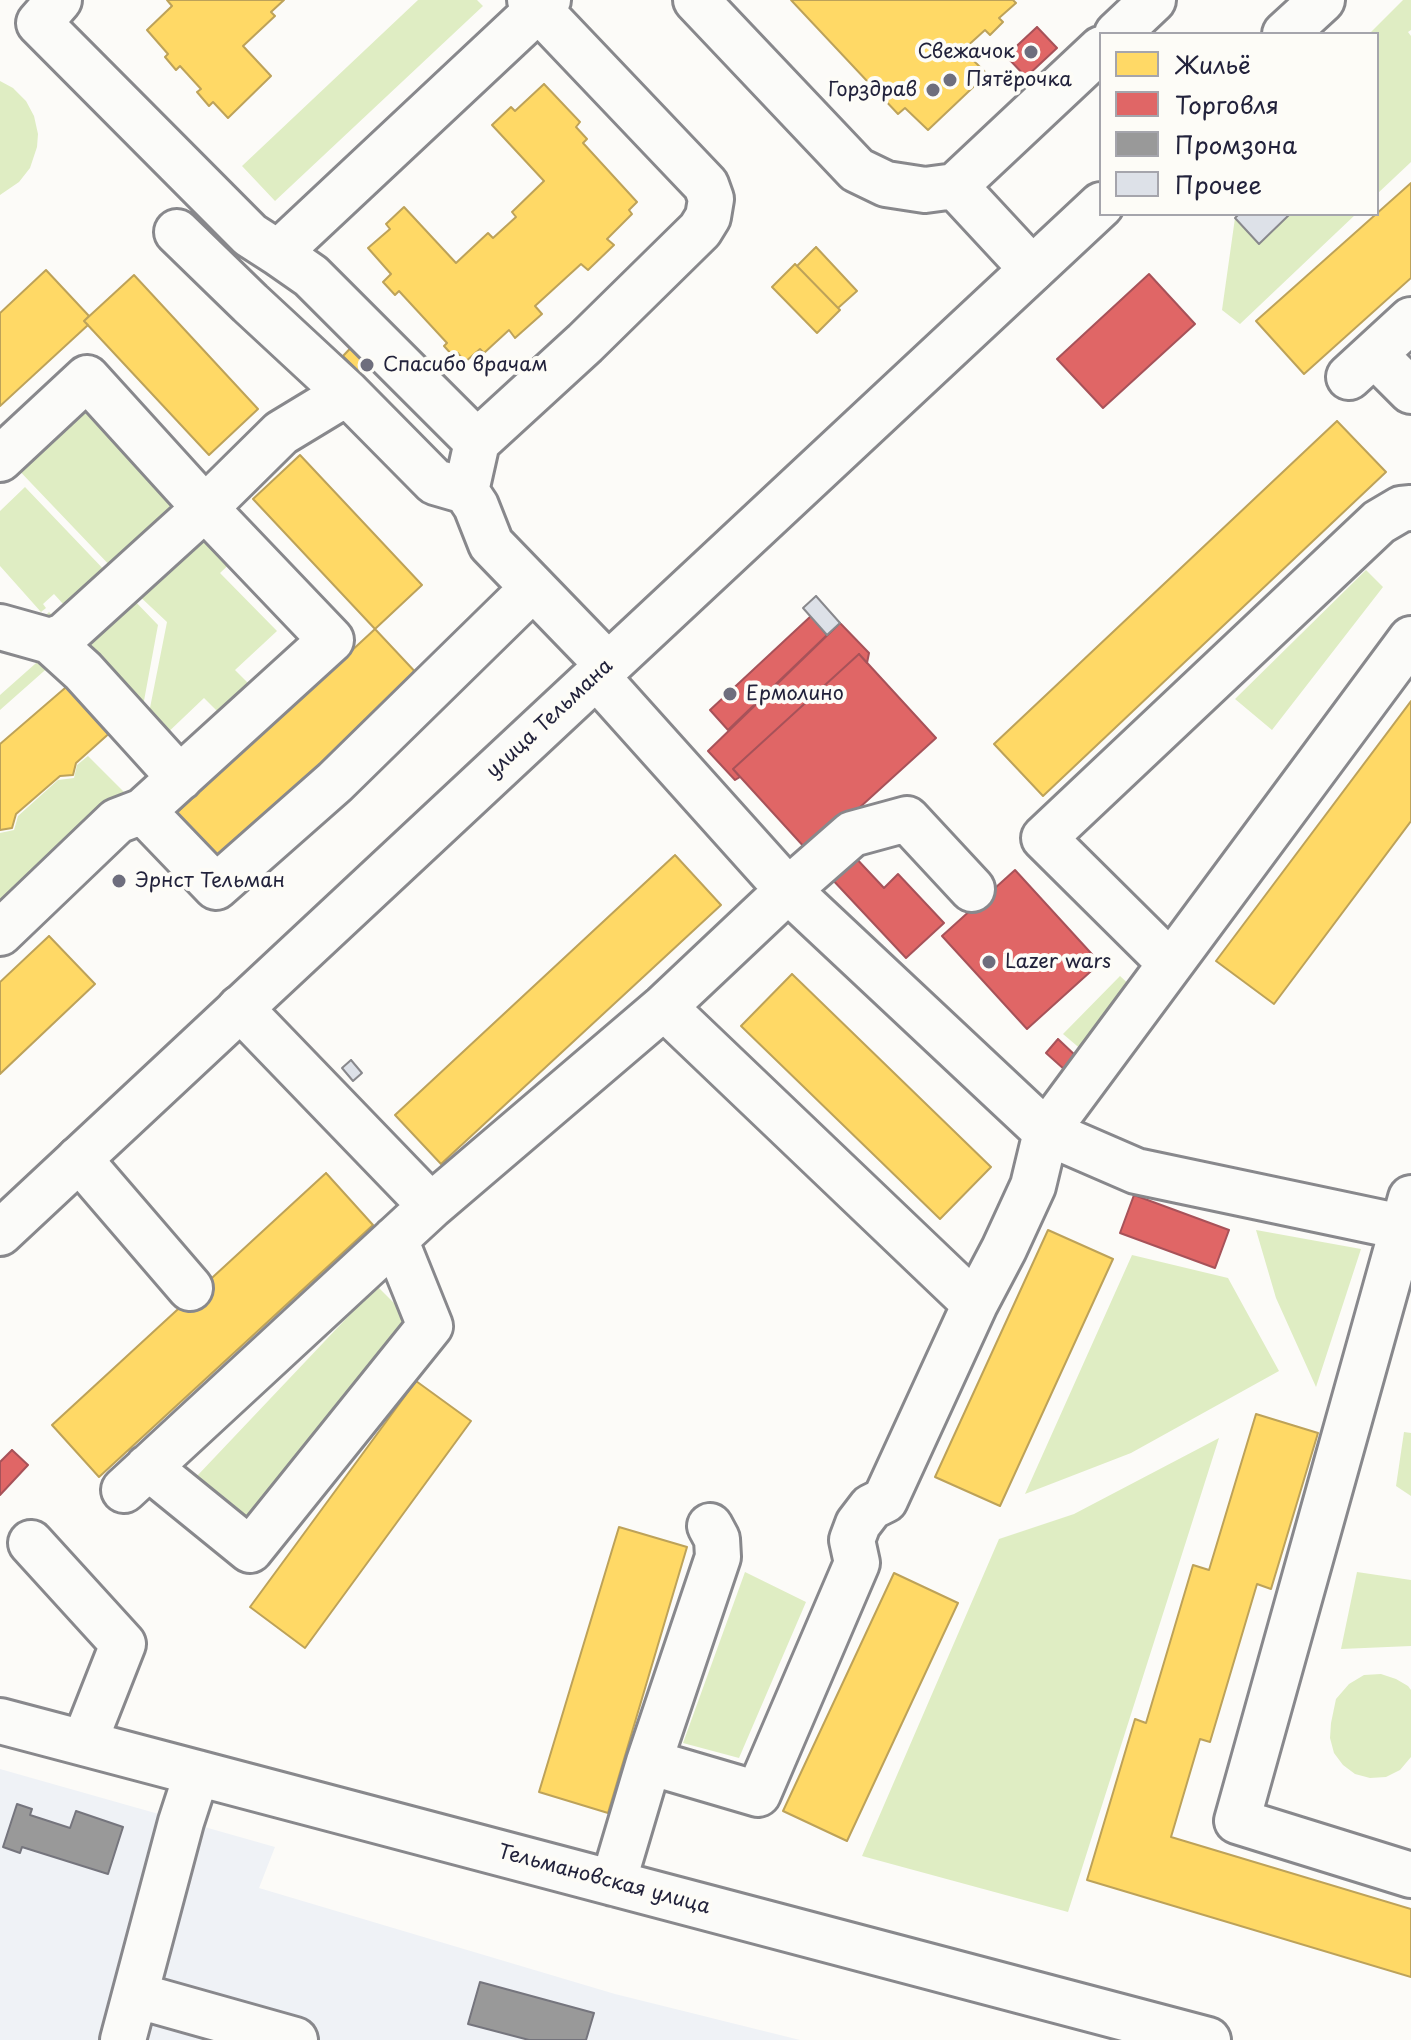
<!DOCTYPE html>
<meta charset="utf-8">
<style>
body{margin:0}
#map{position:relative;width:1411px;height:2040px;overflow:hidden;background:#fcfbf8;font-family:"Playpen Sans",sans-serif}
canvas{display:block}
.legend{position:absolute;left:1099px;top:32px;width:280px;height:184px;box-sizing:border-box;background:#fdfcf7;border:2px solid #a5a5ac;margin:0;padding:10px 14px;list-style:none;font-size:24px;color:#22223b}
.legend li{display:flex;align-items:center;gap:16px;height:40px}
.legend b{width:40px;border:2px solid #a5a5ac}
</style>
<div id="map">
<canvas width="1411" height="2040"></canvas>
<ul class="legend">
<li><b style="height:22px;background:#ffd966"></b>Жильё</li>
<li><b style="height:22px;background:#e06666"></b>Торговля</li>
<li><b style="height:22px;background:#999"></b>Промзона</li>
<li><b style="height:22px;background:#dde1e8"></b>Прочее</li>
</ul>
</div>
<script>
const ctx = document.querySelector('canvas').getContext('2d');
ctx.lineJoin = 'round';
function fillPath(path, color) {
  ctx.fillStyle = color;
  ctx.fill(path, 'evenodd');
}
function poly(rows) {
  const path = new Path2D();
  for (const r of rows) {
    path.moveTo(r[0], r[1]);
    for (let i = 2; i < r.length; i += 2) path.lineTo(r[i], r[i + 1]);
  }
  return path;
}
function trace(path, color, width, dash) {
  ctx.strokeStyle = color;
  ctx.lineWidth = width;
  ctx.lineCap = dash ? 'butt' : 'round';
  ctx.setLineDash(dash || []);
  ctx.stroke(path);
}
function write(font, color, halo, rows, align = 'center') {
  ctx.font = font + ' "Playpen Sans",sans-serif';
  ctx.lineWidth = 8;
  ctx.setLineDash([]);
  ctx.textBaseline = 'middle';
  ctx.strokeStyle = halo;
  ctx.fillStyle = color;
  for (const [text, x, y, turn = 0] of rows) {
    ctx.save();
    ctx.translate(x, y);
    ctx.rotate((+turn || 0) * Math.PI / 180);
    ctx.textAlign = isNaN(turn) ? turn : align;
    if (halo) ctx.strokeText(text, 0, 0);
    ctx.fillText(text, 0, 0);
    ctx.restore();
  }
}
fillPath(poly([
 [0,1769,275,1847,259,1888,615,1994,800,2040,0,2040]
]), '#eff2f6');
fillPath(poly([
 [418,0,477,0,483,6,275,201,242,166],
 [1403,0,1411,0,1411,30,1408,32,1411,36,1411,162,1377,194,1377,34,1369,34],
 [0,81,13,88,26,101,34,116,38,134,37,147,30,168,19,182,0,195],
 [1290,214,1356,214,1240,324,1222,310,1235,218,1259,243],
 [85,402,191,503,116,572,11,462],
 [25,487,110,576,56,628,45,616,49,612,53,616,64,605,54,594,43,604,46,608,41,612,0,566,0,511],
 [209,522,239,555,220,573,277,631,235,670,253,688,222,716,204,698,161,739,147,723,167,622,135,592],
 [1366,570,1383,587,1272,730,1235,699],
 [130,596,158,625,141,717,74,646],
 [44,656,52,664,0,710,0,695],
 [88,756,127,795,0,917,0,833,14,830,18,816,58,780,74,778,77,765],
 [1120,976,1133,988,1083,1051,1063,1034],
 [1256,1230,1361,1249,1316,1387,1276,1298],
 [1132,1255,1228,1278,1279,1371,1131,1453,1025,1494],
 [377,1286,415,1324,249,1529,197,1476],
 [1404,1432,1411,1433,1411,1496,1396,1486],
 [1219,1438,1068,1912,862,1856,999,1539,1074,1514],
 [745,1572,806,1602,739,1758,683,1743],
 [1357,1572,1411,1580,1411,1646,1341,1649],
 [1381,1674,1396,1679,1408,1686,1411,1690,1411,1757,1400,1770,1386,1777,1370,1778,1355,1774,1343,1765,1334,1753,1330,1738,1331,1723,1336,1699,1349,1684,1364,1675]
]), '#dfedc3');
const homes = poly([
 [167,0,284,0,271,12,275,16,243,46,271,76,228,118,213,102,209,106,197,92,201,89,180,66,176,70,165,57,168,54,147,30,172,6,167,0],
 [791,0,1013,0,1016,3,999,18,1003,22,990,35,985,30,963,50,987,74,928,130,905,108,898,114,791,0],
 [544,84,580,122,576,127,587,139,583,143,637,202,629,210,632,214,607,239,614,245,588,270,581,264,535,306,542,314,515,338,509,330,484,353,480,349,465,362,458,353,454,357,444,346,447,343,399,291,395,295,383,282,391,274,368,248,390,229,386,224,404,207,456,263,488,233,493,238,516,217,512,212,544,181,492,125,511,107,515,111,544,84],
 [1411,183,1411,278,1304,374,1256,321,1411,183],
 [816,247,857,291,838,308,797,266,816,247],
 [795,264,840,310,817,333,772,287,795,264],
 [46,270,89,316,84,321,88,325,0,406,0,313,46,270],
 [134,275,258,409,209,455,84,321,134,275],
 [359,339,376,356,360,373,343,356,359,339],
 [1337,421,1386,472,1043,796,994,744,1337,421],
 [300,455,422,585,375,629,253,499,300,455],
 [375,629,420,677,217,866,172,817,375,629],
 [72,682,113,730,76,763,73,775,60,776,16,814,12,828,0,830,0,744,72,682],
 [1411,701,1411,821,1274,1004,1216,961,1411,701],
 [675,855,721,905,441,1164,395,1115,675,855],
 [49,936,95,984,0,1074,0,982,49,936],
 [792,974,991,1167,940,1219,741,1026,792,974],
 [326,1173,373,1225,99,1477,52,1425,326,1173],
 [1048,1230,1113,1259,1000,1506,935,1477,1048,1230],
 [416,1381,471,1421,305,1648,250,1607,416,1381],
 [1256,1414,1318,1433,1271,1589,1257,1584,1210,1742,1200,1739,1171,1837,1411,1909,1411,1977,1087,1880,1135,1719,1146,1723,1193,1565,1209,1570,1256,1414],
 [619,1527,687,1547,608,1813,539,1792,619,1527],
 [894,1573,958,1603,847,1841,783,1811,894,1573]
]);
fillPath(homes, '#ffd966');
trace(homes, '#bda259', 2);
const shops = poly([
 [1037,27,1057,48,1026,77,1006,56,1037,27],
 [1149,274,1195,324,1103,408,1057,359,1149,274],
 [811,616,827,635,728,730,710,710,811,616],
 [840,623,869,653,867,663,859,654,733,769,740,777,735,780,708,751,840,623],
 [859,654,936,738,825,839,806,849,733,769,859,654],
 [853,855,884,888,898,874,944,923,906,958,830,877,853,855],
 [1015,870,1100,963,1027,1029,942,936,1015,870],
 [1058,1039,1077,1057,1065,1070,1046,1053,1058,1039],
 [1134,1195,1229,1230,1215,1268,1120,1233,1134,1195],
 [12,1450,28,1465,0,1495,0,1462,12,1450]
]);
fillPath(shops, '#e06666');
trace(shops, '#a75259', 2);
const industry = poly([
 [17,1804,32,1809,30,1815,70,1828,76,1811,123,1827,108,1874,22,1847,20,1853,3,1847,17,1804],
 [480,1982,594,2013,586,2040,529,2040,468,2024,480,1982]
]);
fillPath(industry, '#999');
trace(industry, '#75757d', 2);
const building = poly([
 [1239,214,1290,214,1259,244,1235,218,1239,214],
 [816,596,840,623,827,635,803,608,816,596],
 [351,1060,362,1073,353,1081,342,1068,351,1060]
]);
fillPath(building, '#dde1e8');
trace(building, '#88888c', 2);
const minor = poly([
 [59,0,39,23,250,235,278,253,548,0],
 [696,0,857,170,886,184,925,190,955,186,1101,49],
 [1117,34,1153,0],
 [955,186,1032,269],
 [177,232,250,303,347,393,435,482,466,491,476,506,491,544,608,665],
 [278,253,311,276,477,442],
 [1374,354,1411,391],
 [1349,377,1411,320],
 [0,459,87,378,205,508,331,640,143,811,117,821,0,933],
 [466,491,477,442,585,343,700,230,708,217,711,199,706,185,530,0],
 [0,627,50,641,64,636,205,508,281,433,347,393],
 [50,641,83,671,180,778],
 [596,676,788,890,1046,1132,1136,1171,1411,1229],
 [143,811,216,887,335,782,533,588],
 [1170,963,1044,838,1379,522,1401,509,1411,508],
 [664,1007,975,1304,1004,1249,1033,1186,1046,1132,1411,639],
 [240,1008,431,1206],
 [79,1159,190,1288],
 [1411,1198,1237,1821,1411,1875],
 [148,1467,250,1550,430,1326,395,1239],
 [124,1490,431,1206,664,1007,788,890,852,834,907,819,972,889],
 [31,1543,123,1644,84,1743],
 [0,1721,1208,2040],
 [649,1762,758,1794,857,1563,852,1540,858,1524,871,1507,885,1500,975,1304],
 [613,1883,649,1762,718,1557,717,1539,710,1526],
 [135,1995,295,2040],
 [123,2040,181,1822,197,1773]
]);
const major = poly([
 [1285,34,1322,0],
 [0,1233,1101,205]
]);
trace(minor, '#88888c', 50);
trace(major, '#88888c', 50);
trace(minor, '#fbfbf9', 44);
trace(major, '#fbfbf9', 44);
for (const [x, y, r, color] of [
 [1031,52,8,"#6e6e7d"],
 [950,80,8,"#6e6e7d"],
 [933,90,8,"#6e6e7d"],
 [367,365,8,"#6e6e7d"],
 [730,694,8,"#6e6e7d"],
 [119,881,8,"#6e6e7d"],
 [989,962,8,"#6e6e7d"]
]) {
  const dot = new Path2D();
  dot.arc(x, y, r, 0, 2 * Math.PI);
  ctx.fillStyle = color;
  ctx.fill(dot);
  trace(dot, '#fdfcf7', 3);
}
write('20px', '#22223b', '#fdfcf7', [
 ["Свежачок",1015,52,"right"],
 ["Пятёрочка",966,80],
 ["Горздрав",917,90,"right"],
 ["Спасибо врачам",383,365],
 ["Ермолино",746,694],
 ["Эрнст Тельман",135,881],
 ["Lazer wars",1005,962]
], 'left');
write('20px', '#22223b', '#fdfcf7', [
 ["улица Тельмана",550,719,-43],
 ["Тельмановская улица",604,1880,15]
]);
</script>
